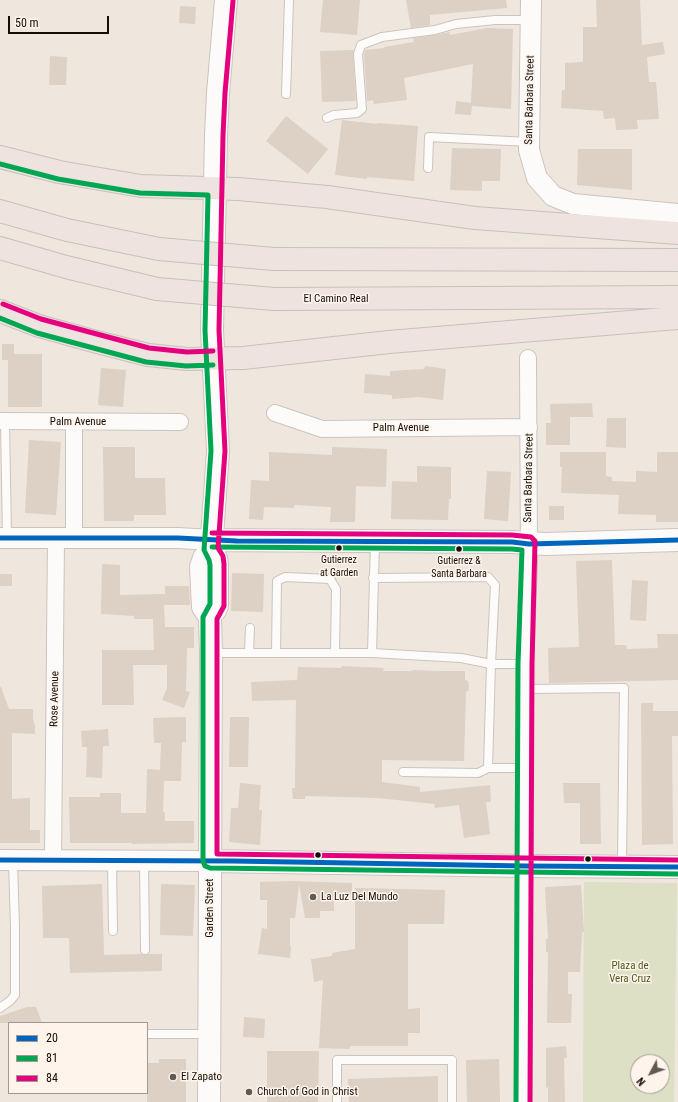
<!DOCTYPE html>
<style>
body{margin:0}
#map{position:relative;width:678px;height:1102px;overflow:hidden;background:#efe6de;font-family:"Roboto Condensed",sans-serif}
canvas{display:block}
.legend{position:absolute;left:8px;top:1022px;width:140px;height:72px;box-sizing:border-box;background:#fef4eb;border:1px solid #a09891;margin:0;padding:5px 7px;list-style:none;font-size:12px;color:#130e09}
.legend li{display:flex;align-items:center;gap:8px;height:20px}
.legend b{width:20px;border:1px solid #a09891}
.north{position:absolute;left:630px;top:1054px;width:40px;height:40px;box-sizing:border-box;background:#fef4eb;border:1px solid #a09891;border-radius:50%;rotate:229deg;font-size:11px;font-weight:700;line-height:16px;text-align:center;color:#130e09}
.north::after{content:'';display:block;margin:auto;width:14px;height:18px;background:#605a54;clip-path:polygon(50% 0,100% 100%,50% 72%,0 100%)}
.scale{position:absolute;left:8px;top:16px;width:101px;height:18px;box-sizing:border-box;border:2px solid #130e09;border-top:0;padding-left:5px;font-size:12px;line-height:14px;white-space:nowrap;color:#130e09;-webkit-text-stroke:3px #fef4eb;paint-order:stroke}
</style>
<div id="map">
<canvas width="678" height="1102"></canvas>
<ul class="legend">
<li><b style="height:5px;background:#0065bd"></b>20</li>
<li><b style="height:5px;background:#00a651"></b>81</li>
<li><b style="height:5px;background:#e5007d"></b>84</li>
</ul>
<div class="north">N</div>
<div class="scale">50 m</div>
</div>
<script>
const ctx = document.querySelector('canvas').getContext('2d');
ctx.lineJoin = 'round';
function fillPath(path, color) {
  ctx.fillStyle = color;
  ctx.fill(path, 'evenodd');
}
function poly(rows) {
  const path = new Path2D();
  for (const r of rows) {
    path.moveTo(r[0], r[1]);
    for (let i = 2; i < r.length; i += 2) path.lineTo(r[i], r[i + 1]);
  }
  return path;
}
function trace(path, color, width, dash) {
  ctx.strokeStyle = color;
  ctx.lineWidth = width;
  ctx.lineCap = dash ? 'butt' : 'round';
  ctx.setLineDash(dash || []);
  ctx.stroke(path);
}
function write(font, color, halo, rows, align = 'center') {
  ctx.font = font + ' "Roboto Condensed",sans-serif';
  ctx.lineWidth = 3;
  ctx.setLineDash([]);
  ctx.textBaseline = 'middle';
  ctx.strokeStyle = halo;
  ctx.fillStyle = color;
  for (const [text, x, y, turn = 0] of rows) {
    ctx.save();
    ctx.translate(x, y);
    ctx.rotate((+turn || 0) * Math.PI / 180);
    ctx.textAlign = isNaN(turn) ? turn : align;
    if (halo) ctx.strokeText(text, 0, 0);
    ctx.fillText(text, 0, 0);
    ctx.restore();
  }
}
fillPath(poly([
 [584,882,677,883,674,1102,583,1102],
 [638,1062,662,1062,662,1086,638,1086]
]), '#dde0c4');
fillPath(poly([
 [323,0,360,0,357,35,320,32],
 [406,0,506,0,507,8,430,15,430,25,411,28],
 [596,0,640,0,642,45,663,42,665,54,647,57,649,82,656,82,659,119,637,120,638,129,616,130,615,118,604,119,603,111,561,108,562,90,565,90,565,63,583,62,583,27,597,27],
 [180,6,196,7,195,24,179,23],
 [487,28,513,29,511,109,472,106,471,115,455,114,456,101,471,103,473,64,404,78,407,100,374,104,373,100,367,101,364,55,365,50,384,48,384,47,414,42,413,38,436,35,449,32,450,35],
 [354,50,353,54,356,101,322,102,320,51],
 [50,56,67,57,66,85,49,85],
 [286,116,328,149,308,174,266,141],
 [342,120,377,124,377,123,418,126,414,181,367,177,367,179,335,175],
 [452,148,501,149,500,181,482,181,482,191,450,190],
 [578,149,632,149,632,190,577,185],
 [2,344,14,344,14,354,42,354,42,407,8,407,8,360,2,360],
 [425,366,446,369,443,400,419,397,392,399,392,395,364,393,365,374,390,376,390,371,424,369],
 [101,368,126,370,123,407,98,405],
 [592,403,593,417,570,417,570,445,546,445,546,423,551,423,550,404],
 [607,418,626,418,626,448,606,447],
 [29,440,61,442,56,515,25,513],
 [103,447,135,447,135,478,165,478,166,515,134,515,134,521,104,521],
 [332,447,387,449,386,487,356,486,355,522,330,522,331,507,294,505,294,508,264,507,263,520,249,519,251,480,269,481,269,452,332,455],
 [560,452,606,452,606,476,612,477,612,481,636,482,636,471,657,472,657,452,678,452,678,522,656,522,656,515,618,514,619,495,561,493,562,467,560,467],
 [417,466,451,467,451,499,449,499,448,520,391,519,392,481,417,482],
 [487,471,511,472,508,521,484,519],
 [549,506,564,506,564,520,549,520],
 [612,560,615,645,626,645,627,649,658,648,657,634,678,634,678,680,549,683,548,648,579,647,576,561],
 [102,564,120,565,120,595,165,594,165,586,189,586,190,605,164,605,165,627,194,627,194,648,187,648,186,691,190,692,184,708,162,700,167,688,167,665,133,665,134,705,102,705,102,650,154,650,153,619,134,619,134,616,101,614],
 [232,573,264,574,263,612,231,611],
 [0,574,12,574,12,586,0,586],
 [632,580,648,581,646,621,630,620],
 [341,666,384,668,383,671,411,671,414,670,437,671,465,671,465,680,468,681,469,690,466,692,464,761,382,760,382,782,420,787,420,792,490,785,491,802,486,802,490,834,464,838,459,805,435,808,434,804,378,798,305,796,305,799,293,799,292,788,295,788,296,700,252,701,251,682,297,680,298,667,341,668],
 [0,687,1,687,9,709,33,709,33,719,35,726,35,734,12,733,12,799,30,798,30,830,40,830,40,843,0,843],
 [641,703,653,703,653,711,678,711,678,736,672,736,673,844,642,845],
 [186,717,186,742,182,742,181,781,164,781,163,812,165,812,165,821,194,821,194,843,132,844,132,843,70,843,69,797,100,797,100,793,121,793,121,813,146,813,147,769,160,770,161,743,154,743,153,718],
 [230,717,249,717,248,767,229,767],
 [108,729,109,746,103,746,102,778,86,777,87,747,82,747,81,731],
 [240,783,261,785,259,810,262,810,260,845,229,842,231,808,238,808],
 [563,783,600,783,601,844,580,844,580,803,564,803],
 [292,881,352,883,352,895,334,895,334,911,320,911,320,918,305,918,299,884,295,918,290,918,290,946,291,946,290,958,258,954,262,928,267,929,267,900,260,900,260,882],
 [102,884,104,955,142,954,145,955,148,954,162,954,162,971,70,973,69,938,43,938,42,886],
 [161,884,195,885,193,936,160,935],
 [581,885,584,932,582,932,580,972,568,972,568,994,572,994,571,1023,547,1023,548,952,546,952,546,939,548,939,545,887],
 [355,888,445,890,444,924,408,924,408,1009,420,1008,420,1033,408,1033,408,1046,350,1046,350,1049,319,1048,323,980,314,982,311,959,332,956,332,953,355,949],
 [27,1007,36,1007,42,1023,0,1023,0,1016],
 [244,1017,265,1019,264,1038,243,1037],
 [566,1046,567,1058,564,1058,565,1102,548,1102,548,1087,546,1088,546,1048],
 [267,1051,319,1051,318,1102,267,1102],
 [159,1059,186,1059,186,1102,147,1102,147,1063,159,1063],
 [499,1059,500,1102,467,1102,466,1060],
 [438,1076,438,1102,349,1102,348,1079]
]), '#ddd0c4');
const service = poly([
 [286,94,289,0],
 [327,118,334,115,357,113,362,109,358,54,361,45,382,37,435,30,456,24,495,20,530,20],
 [428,168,429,137,529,142],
 [5,421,7,538],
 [211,653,372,653,375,542],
 [249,653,250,628],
 [276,653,277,581,285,577,330,579,336,589,335,653],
 [372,653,461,658,491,664,495,585,488,577,373,578],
 [526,689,624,688,622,865],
 [488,768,491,664,525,664],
 [403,772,478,773,488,768,525,768],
 [112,861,113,931],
 [144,861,145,950],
 [0,1008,10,1001,15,995,15,928,13,861],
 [147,1034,209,1034],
 [337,1102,337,1060,452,1060,452,1102]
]);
const minor = poly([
 [275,413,322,429,529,427],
 [0,421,180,422],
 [74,538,74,422],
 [53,860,56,539],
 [523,1102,525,664,529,565,528,358]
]);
const tertiary = poly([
 [531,0,529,150,537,178,553,196,573,204,678,214],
 [0,538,178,538,212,540],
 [0,860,210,861]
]);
const secondary = poly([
 [212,540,512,542,545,544,678,540],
 [211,550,216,558,217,565,217,606,215,610],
 [210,861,525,866,678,867],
 [209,1102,211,653,210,617,203,607,201,567,204,558,211,550,218,451,212,330,216,136,218,93,226,0]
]);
const motorway = poly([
 [0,157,59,172,141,186,238,189,327,197,475,218,678,233],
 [0,211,67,230,159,249],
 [0,248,66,267,157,289],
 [274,259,678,260],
 [274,299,678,297],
 [0,311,39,326,93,341,148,355,187,359,243,358,389,342,678,318]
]);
trace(service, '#cbc4be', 10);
trace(minor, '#cbc4be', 18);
trace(tertiary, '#cbc4be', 22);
trace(secondary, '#cbc4be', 24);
trace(motorway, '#c6c1bd', 24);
trace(service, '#fdfbfa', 8);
trace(minor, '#fdfbfa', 16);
trace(tertiary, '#fdfbfa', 20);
trace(secondary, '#fdfbfa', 22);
trace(motorway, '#efe3df', 22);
const motorwayBridge = poly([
 [159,249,274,259],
 [157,289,274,299]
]);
trace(motorwayBridge, '#c6c1bd', 24, []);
trace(motorwayBridge, '#efe3df', 22);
trace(poly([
 [0,538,178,538,237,541,512,542,529,544,678,540],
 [0,860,233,861,525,866,678,867]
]), '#0065bd', 5);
trace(poly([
 [0,164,58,179,140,193,208,195,205,330,211,451,204,550,209,560,210,565,210,604,203,617,203,861,205,866,210,868,678,874],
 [0,318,37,333,146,362,186,366,213,365],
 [212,547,512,549,522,550,518,664,516,1102]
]), '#00a651', 5);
trace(poly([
 [233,1,225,93,223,136,219,330,225,451,218,548,223,556,224,564,224,606,217,619,217,854,678,860],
 [3,304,41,319,149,348,187,352,213,351],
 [212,533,512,535,531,537,535,541,532,664,530,1102]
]), '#e5007d', 5);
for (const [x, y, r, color] of [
 [339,548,3.5,"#130e09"],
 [459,549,3.5,"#130e09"],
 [318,855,3.5,"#130e09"],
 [588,859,3.5,"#130e09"],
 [313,897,4,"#605a54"],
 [173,1077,4,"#605a54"],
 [249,1092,4,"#605a54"]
]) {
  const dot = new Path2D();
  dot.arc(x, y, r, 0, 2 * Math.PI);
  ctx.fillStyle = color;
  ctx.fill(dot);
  trace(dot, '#fef4eb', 1.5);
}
write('10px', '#130e09', '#fef4eb', [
 ["Gutierrez",339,560],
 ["at Garden",339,573],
 ["Gutierrez &",459,561],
 ["Santa Barbara",459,574]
]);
write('11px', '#130e09', '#fef4eb', [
 ["Santa Barbara Street",530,100,-89],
 ["El Camino Real",336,299],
 ["Palm Avenue",78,422],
 ["Palm Avenue",401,428],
 ["Santa Barbara Street",529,478,-89],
 ["Rose Avenue",55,699,-89],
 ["Garden Street",210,908,-90]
]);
write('11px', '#130e09', '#fef4eb', [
 ["La Luz Del Mundo",321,897],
 ["El Zapato",181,1077],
 ["Church of God in Christ",257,1092]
], 'left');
write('11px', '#4d591c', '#fef4eb', [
 ["Plaza de",630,966],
 ["Vera Cruz",630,979]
]);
</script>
